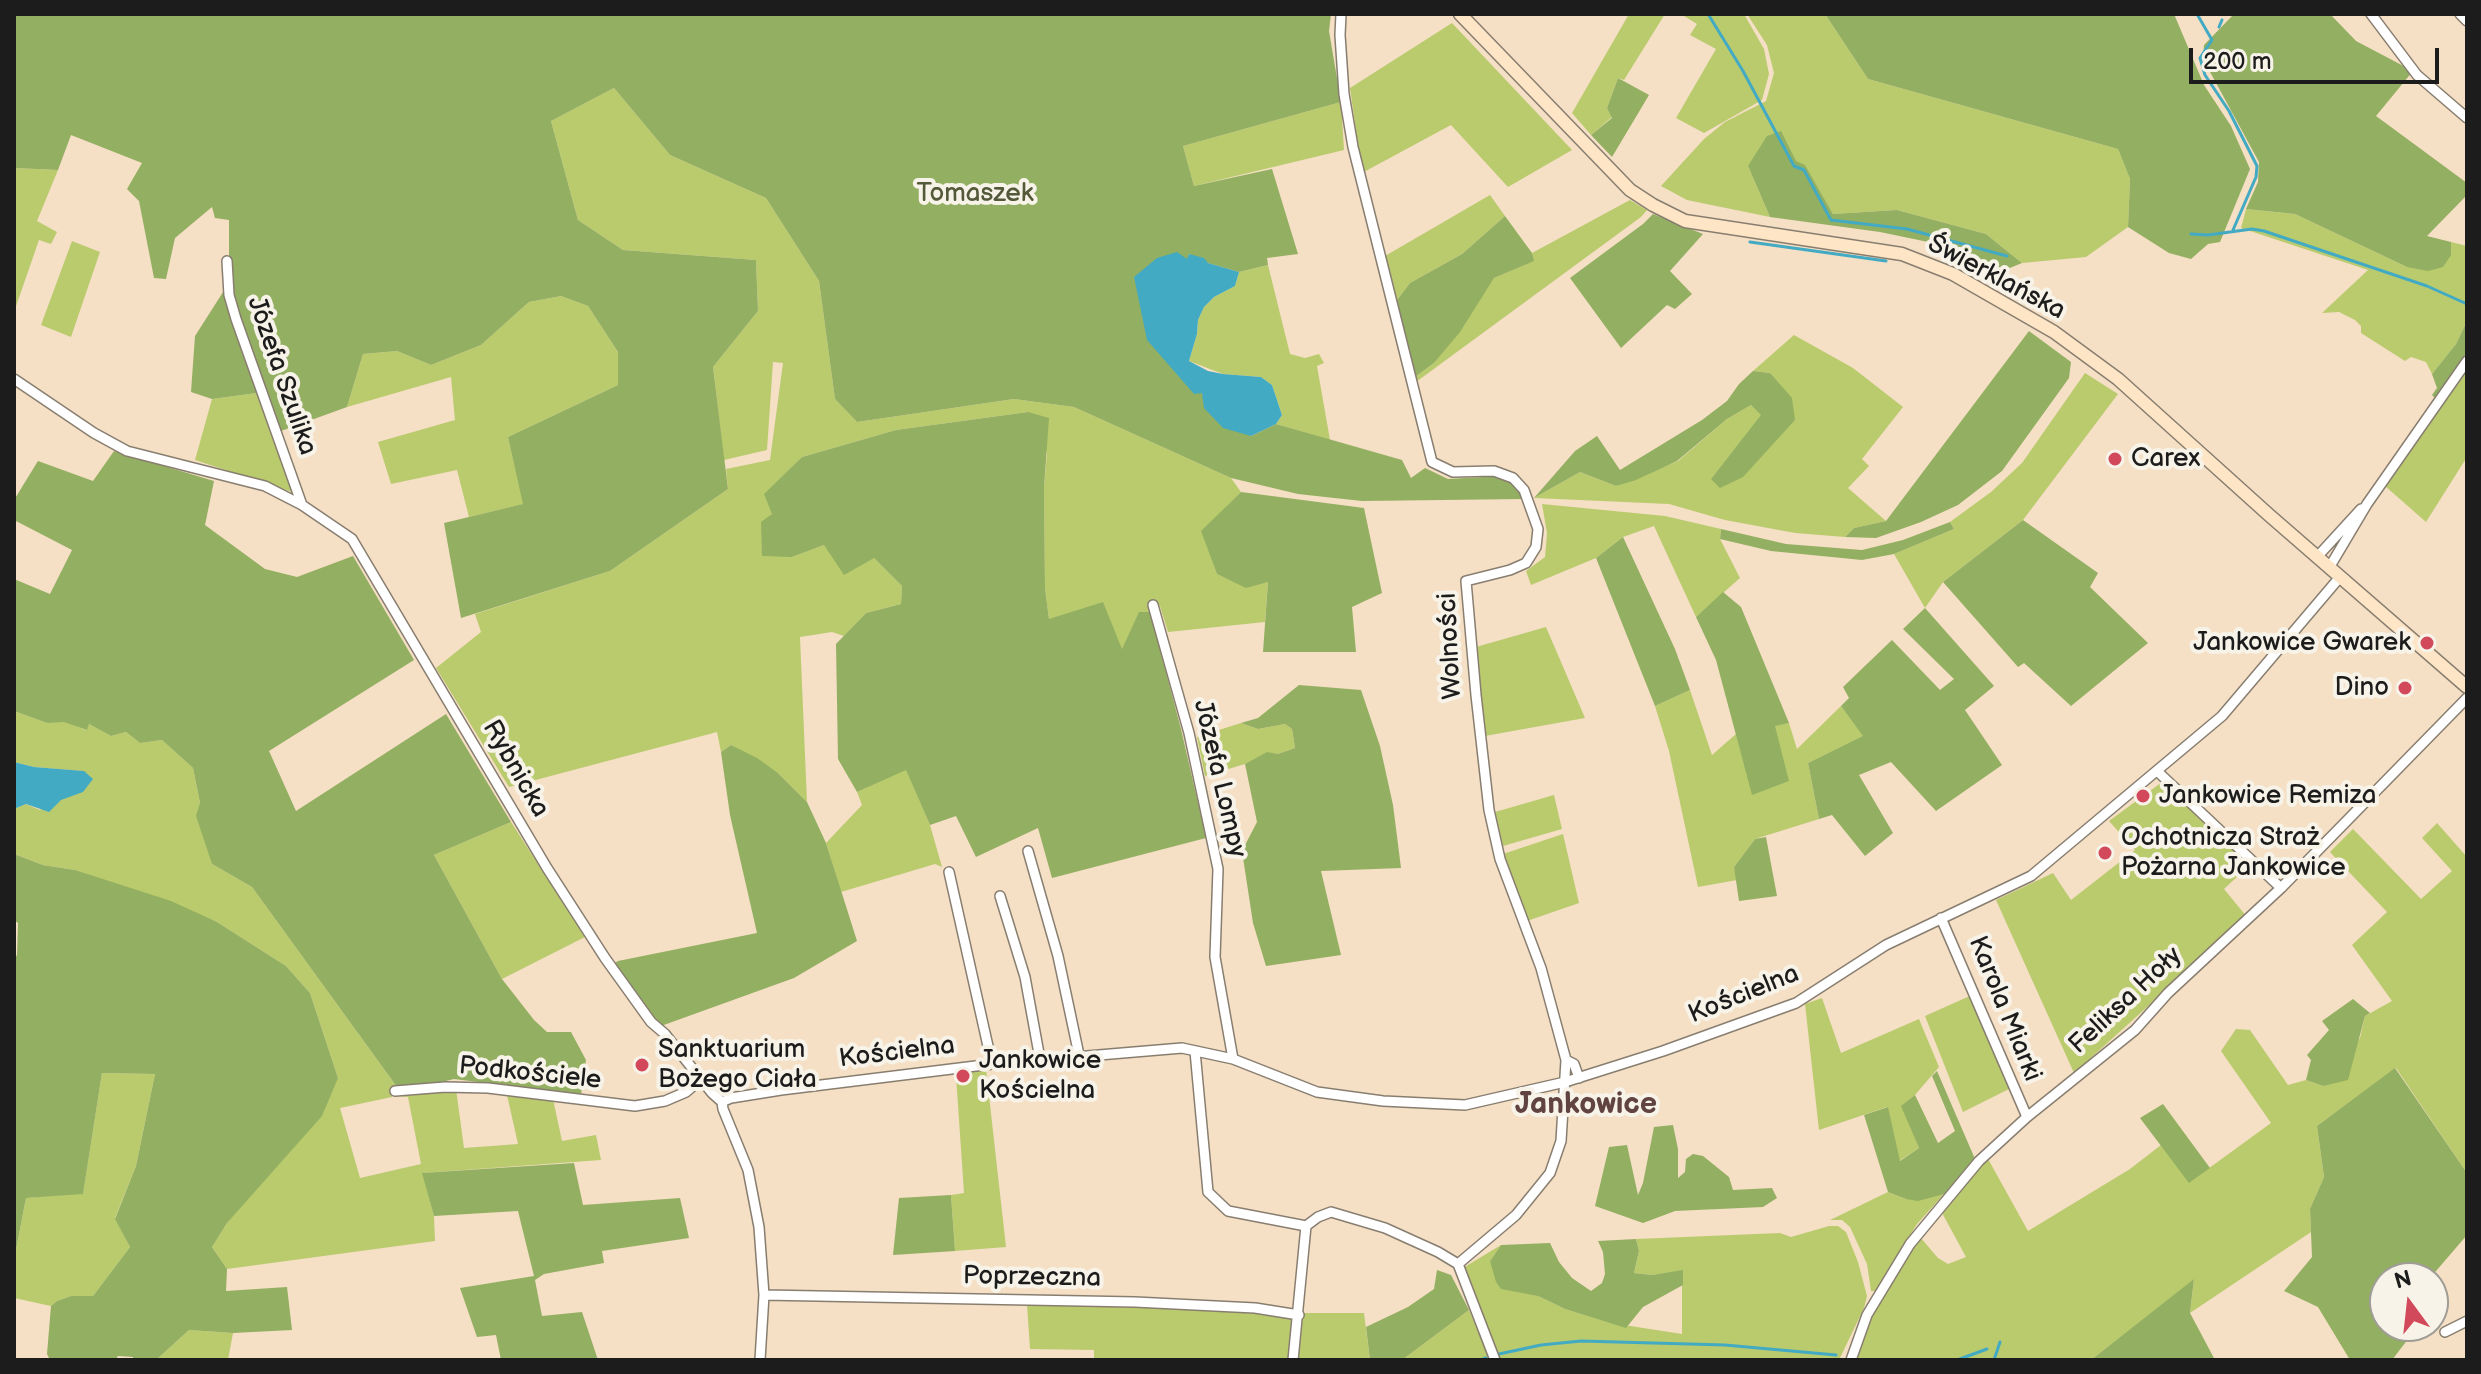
<!DOCTYPE html>
<meta charset="utf-8">
<style>
body{margin:0}
#map{position:relative;width:2481px;height:1374px;overflow:hidden;background:#f5dfc5;font-family:"Balsamiq Sans",sans-serif}
canvas{display:block}
.frame{position:absolute;inset:0;border:16px solid #1c1c1c;pointer-events:none}
.north{position:absolute;left:2369px;top:1262px;width:80px;height:80px;box-sizing:border-box;background:#f7f3e8;border:2px solid #9f9d96;border-radius:50%;rotate:345deg;font-size:22px;font-weight:700;line-height:32px;text-align:center;color:#1c1c1c}
.north::after{content:'';display:block;margin:auto;width:28px;height:36px;background:#d1495b;clip-path:polygon(50% 0,100% 100%,50% 72%,0 100%)}
.scale{position:absolute;left:2189px;top:48px;width:250px;height:36px;box-sizing:border-box;border:4px solid #1c1c1c;border-top:0;padding-left:10px;font-size:24px;line-height:28px;white-space:nowrap;color:#1c1c1c;-webkit-text-stroke:6px #f7f3e8;paint-order:stroke}
</style>
<div id="map">
<canvas width="2481" height="1374"></canvas>
<div class="frame"></div>
<div class="north">N</div>
<div class="scale">200 m</div>
</div>
<script>
const ctx = document.querySelector('canvas').getContext('2d');
ctx.lineJoin = 'round';
function fillPath(path, color) {
  ctx.fillStyle = color;
  ctx.fill(path, 'evenodd');
}
function poly(rows) {
  const path = new Path2D();
  for (const r of rows) {
    path.moveTo(r[0], r[1]);
    for (let i = 2; i < r.length; i += 2) path.lineTo(r[i], r[i + 1]);
  }
  return path;
}
function trace(path, color, width, dash) {
  ctx.strokeStyle = color;
  ctx.lineWidth = width;
  ctx.lineCap = dash ? 'butt' : 'round';
  ctx.setLineDash(dash || []);
  ctx.stroke(path);
}
function write(font, color, halo, rows, align = 'center') {
  ctx.font = font + ' "Balsamiq Sans",sans-serif';
  ctx.lineWidth = 8;
  ctx.setLineDash([]);
  ctx.textBaseline = 'middle';
  ctx.strokeStyle = halo;
  ctx.fillStyle = color;
  for (const [text, x, y, turn = 0] of rows) {
    ctx.save();
    ctx.translate(x, y);
    ctx.rotate((+turn || 0) * Math.PI / 180);
    ctx.textAlign = isNaN(turn) ? turn : align;
    if (halo) ctx.strokeText(text, 0, 0);
    ctx.fillText(text, 0, 0);
    ctx.restore();
  }
}
fillPath(poly([
 [1629,14,1665,14,1624,80,1618,78,1607,108,1612,117,1591,135,1572,113],
 [1681,14,1744,14,1764,49,1769,74,1762,100,1704,133,1676,118,1716,49,1690,35,1697,24],
 [1747,14,1825,14,1868,79,2118,149,2130,179,2128,227,2086,257,2022,263,1986,234,1897,210,1833,214,1805,166,1748,166,1770,217,1687,200,1661,186,1704,139,1725,122,1766,101,1774,73,1767,45],
 [1452,23,1572,150,1508,187,1451,125,1362,173,1350,88],
 [614,88,670,155,766,198,819,281,835,399,857,422,1014,399,1074,407,1231,478,1241,492,1202,531,1217,574,1246,587,1268,582,1265,622,1168,632,1160,606,1149,602,1150,612,1139,613,1122,650,1049,619,1045,588,1044,488,1047,453,1028,412,896,430,802,457,765,494,792,557,824,545,874,558,902,586,901,604,866,613,844,636,832,632,800,637,807,802,778,773,731,745,721,752,717,732,509,787,436,668,481,632,475,614,610,571,728,489,726,469,770,460,783,363,773,362,767,450,724,460,713,367,758,311,756,260,623,250,578,220,551,121],
 [1341,102,1344,150,1194,186,1183,146],
 [14,168,58,170,37,221,57,232,51,244,39,240,14,312],
 [1490,195,1505,216,1462,254,1410,283,1397,300,1385,256],
 [1630,200,1647,210,1641,217,1416,382,1415,377,1434,363,1494,278,1533,261,1532,253],
 [2246,209,2295,214,2407,267,2451,255,2451,242,2467,246,2467,321,2456,344,2432,374,2426,362,2411,357,2405,361,2361,333,2361,326,2355,320,2339,312,2322,313,2368,270,2241,228],
 [72,241,100,252,71,337,41,325],
 [1268,265,1290,354,1305,358,1319,354,1324,363,1317,366,1330,440,1276,424,1282,415,1272,385,1261,377,1223,374,1189,361,1197,334,1198,320,1204,307,1214,297,1235,286,1239,272],
 [561,296,588,306,618,352,618,385,508,437,524,504,469,517,457,470,391,484,378,442,455,420,451,377,347,407,363,354,397,351,431,365,481,345,529,302],
 [1794,335,1853,368,1903,407,1862,459,1869,466,1848,488,1886,521,1854,528,1845,537,1795,533,1725,520,1669,504,1534,498,1580,472,1616,486,1678,461,1727,419,1751,405,1762,415,1711,479,1795,420,1770,373,1753,371],
 [2467,368,2467,457,2426,522,2385,486],
 [2085,373,2118,394,2023,520,1943,582,1925,608,1894,554,1954,529,1950,522,1991,492,2022,463],
 [257,393,295,493,195,460,212,399],
 [1542,504,1665,516,1721,529,1720,539,1740,578,1696,617,1654,526,1623,537,1596,558,1531,585,1526,571,1545,557,1547,533],
 [1546,627,1585,718,1485,736,1476,647],
 [1690,690,1712,755,1736,734,1753,795,1775,725,1789,723,1797,749,1841,706,1864,736,1808,763,1819,819,1755,839,1734,867,1737,880,1698,887,1669,751,1655,706],
 [14,711,47,723,64,721,86,730,89,724,111,736,126,732,140,743,162,740,193,768,212,864,252,887,397,1087,391,1092,392,1097,340,1108,360,1178,421,1164,408,1097,400,1097,456,1089,464,1148,518,1144,507,1095,480,1091,553,1099,562,1141,596,1135,601,1160,423,1173,434,1216,435,1241,227,1269,212,1247,227,1223,338,1078,310,993,286,966,217,922,75,870,43,865,14,854,14,809,26,804,40,810,83,771,34,767,14,762],
 [1241,723,1258,729,1285,724,1292,729,1295,748,1278,754,1267,753,1245,764,1205,776,1197,737],
 [906,769,930,825,942,867,935,864,841,892,826,843,862,805,857,792],
 [2162,782,2253,862,2224,889,2247,917,2074,1073,1996,900,2053,873,2071,900,2135,850,2109,821],
 [1554,795,1562,829,1503,846,1495,812],
 [511,822,585,937,502,979,434,855],
 [2437,823,2467,857,2467,1173,2396,1068,2317,1126,2324,1177,2310,1209,2311,1232,2190,1313,2194,1280,2091,1360,1853,1360,1869,1317,1920,1237,1938,1258,1948,1264,1966,1257,1941,1211,1987,1157,2028,1231,2130,1169,2161,1145,2190,1182,2271,1123,2221,1051,2236,1029,2250,1030,2288,1085,2306,1080,2323,1086,2360,1038,2365,1016,2392,1001,2352,945,2387,912,2330,852,2353,829,2421,899,2452,871,2422,838],
 [1563,834,1579,903,1527,921,1503,854],
 [1972,995,2009,1089,1963,1112,1925,1016],
 [1822,998,1841,1053,1919,1019,1939,1067,1915,1095,1902,1106,1919,1148,1899,1161,1887,1107,1819,1130,1805,1004],
 [986,1069,1006,1247,955,1251,951,1195,964,1193,956,1076],
 [102,1073,155,1074,136,1166,115,1218,130,1247,93,1296,71,1296,57,1301,51,1306,14,1298,14,1260,26,1198,83,1193],
 [1888,1192,1906,1199,1944,1194,1917,1224,1876,1291,1871,1291,1867,1264,1850,1227,1842,1220,1830,1220],
 [1829,1226,1838,1226,1846,1232,1858,1262,1867,1296,1864,1308,1839,1360,1501,1360,1463,1268,1501,1245,1490,1261,1538,1296,1565,1309,1611,1323,1682,1334,1682,1271,1652,1275,1634,1273,1639,1251,1636,1239,1780,1233,1791,1237],
 [1027,1305,1164,1307,1254,1311,1288,1316,1293,1320,1294,1325,1289,1360,1094,1360,1094,1350,1030,1349],
 [1469,1310,1490,1360,1402,1360],
 [1301,1313,1364,1313,1370,1360,1295,1360],
 [189,1330,233,1333,228,1360,156,1360]
]), '#bacb6e');
fillPath(poly([
 [14,14,1331,14,1329,31,1341,102,1183,146,1194,186,1272,169,1298,254,1267,258,1268,265,1239,272,1208,263,1189,254,1188,260,1134,277,1202,393,1251,436,1276,424,1402,460,1411,478,1425,468,1448,479,1502,476,1518,489,1523,499,1362,501,1298,494,1231,478,1074,407,1014,399,857,422,835,399,819,281,766,198,670,155,614,88,551,121,578,220,623,250,756,260,758,311,713,367,728,489,610,571,461,618,444,523,523,504,508,437,618,385,618,352,588,306,561,296,529,302,481,345,431,365,397,351,363,354,347,407,281,431,241,323,229,282,229,220,215,218,212,207,175,238,166,279,154,278,139,201,127,189,142,163,71,135,58,170,14,168],
 [1825,14,2174,14,2204,85,2231,126,2250,169,2220,242,2208,244,2191,259,2169,253,2128,227,2130,179,2118,149,1868,79],
 [2234,14,2330,14,2356,41,2413,71,2376,116,2467,183,2467,195,2427,236,2451,242,2451,255,2443,267,2428,271,2407,267,2295,214,2246,209,2258,182,2259,162,2203,59,2204,45],
 [1618,78,1649,95,1612,157,1591,135,1612,118,1607,108],
 [1781,131,1796,161,1805,165,1833,214,1897,210,1986,234,2022,263,1995,274,1933,243,1880,232,1770,217,1748,166,1767,136],
 [1653,214,1703,234,1670,271,1692,294,1675,309,1667,305,1621,348,1570,278,1643,224],
 [1505,216,1532,253,1534,261,1494,278,1460,332,1434,363,1415,377,1397,300,1410,283,1462,254],
 [225,289,257,393,212,399,191,392,195,336],
 [2467,321,2467,352,2435,398,2432,395,2437,388,2432,374,2456,344],
 [2029,331,2071,362,2069,378,2002,471,1958,505,1921,522,1876,538,1845,537,1854,528,1886,521],
 [1753,371,1770,373,1792,398,1795,420,1743,477,1720,488,1711,479,1761,415,1751,405,1727,419,1677,461,1636,480,1616,486,1580,472,1534,498,1575,451,1597,436,1620,470,1702,420,1727,401,1739,384],
 [1028,412,1049,418,1044,488,1045,588,1049,619,1103,602,1122,649,1139,612,1150,612,1181,729,1206,838,1052,878,1038,828,976,857,956,816,930,825,906,770,857,792,838,759,836,644,866,613,901,604,902,586,874,558,844,575,824,545,792,557,762,556,761,522,772,514,764,494,802,457,896,430],
 [114,451,214,481,205,525,265,569,297,577,353,556,414,660,269,751,296,811,446,714,511,822,434,855,502,979,534,1020,547,1032,571,1032,586,1060,581,1095,454,1079,416,1088,397,1087,252,887,212,864,196,816,200,803,193,768,162,740,140,743,126,732,111,736,89,724,87,730,64,722,47,723,14,711,14,579,50,594,72,550,14,520,14,500,38,461,93,481],
 [1241,492,1364,508,1382,593,1352,607,1356,652,1263,652,1268,582,1246,588,1217,574,1201,531],
 [2023,520,2098,573,2090,587,2148,643,2071,706,2024,663,2018,667,1943,582],
 [1950,522,1954,529,1894,554,1862,560,1771,551,1720,539,1721,529,1786,544,1862,550,1903,540],
 [1623,537,1675,649,1690,690,1655,706,1596,558],
 [1723,592,1741,607,1789,723,1775,726,1789,781,1752,795,1716,660,1696,617],
 [1925,608,1994,686,1965,710,2002,765,1936,811,1891,762,1859,775,1893,833,1865,856,1832,815,1819,819,1808,763,1863,736,1841,706,1849,698,1843,687,1892,640,1940,690,1954,679,1903,629],
 [1299,685,1361,690,1380,746,1393,805,1401,868,1321,871,1341,955,1266,966,1253,923,1242,851,1257,822,1245,764,1267,752,1278,754,1295,748,1292,729,1285,724,1258,729,1241,723,1258,718],
 [731,745,757,758,778,773,807,802,826,843,857,941,794,978,661,1026,652,1020,611,965,618,961,757,933,730,815,721,752],
 [1766,837,1777,896,1739,901,1734,867,1755,839],
 [14,854,43,865,75,870,171,901,217,922,286,966,310,993,338,1078,322,1116,227,1223,212,1247,227,1269,226,1291,287,1287,292,1330,233,1333,189,1330,156,1360,133,1360,133,1357,118,1356,115,1360,50,1360,47,1354,51,1306,57,1301,71,1296,93,1296,130,1247,115,1219,136,1166,155,1074,102,1073,83,1194,26,1198,14,1260,14,959,17,955,18,923,14,920],
 [2353,999,2370,1013,2365,1016,2348,1080,2323,1086,2306,1080,2311,1060,2307,1055,2329,1030,2322,1021],
 [2395,1068,2467,1173,2467,1235,2430,1278,2385,1278,2385,1326,2412,1326,2415,1330,2392,1360,2350,1360,2318,1307,2284,1291,2312,1257,2310,1209,2324,1177,2317,1126],
 [1937,1071,1975,1159,1944,1194,1918,1201,1906,1199,1888,1192,1864,1115,1888,1107,1900,1161,1919,1148,1901,1106,1915,1095,1938,1143,1955,1131,1932,1076],
 [2163,1104,2210,1168,2189,1183,2140,1118],
 [1673,1125,1678,1149,1678,1178,1685,1172,1686,1159,1693,1154,1703,1156,1729,1177,1733,1190,1772,1188,1777,1198,1763,1207,1675,1211,1643,1223,1595,1206,1609,1147,1627,1145,1638,1195,1643,1183,1654,1127],
 [574,1163,583,1205,680,1198,689,1238,602,1251,604,1263,544,1274,535,1280,542,1316,582,1312,598,1360,501,1360,496,1335,477,1337,460,1288,534,1276,518,1211,434,1216,422,1173],
 [951,1195,955,1251,893,1255,899,1198],
 [1636,1239,1639,1251,1634,1273,1652,1275,1683,1270,1683,1285,1643,1307,1626,1328,1565,1309,1538,1296,1501,1289,1496,1282,1490,1261,1501,1245,1550,1243,1559,1262,1572,1278,1591,1291,1602,1283,1605,1274,1603,1252,1598,1241],
 [1437,1270,1451,1275,1469,1310,1402,1360,1370,1360,1366,1327,1408,1307,1434,1289],
 [2194,1279,2190,1313,2215,1360,2091,1360]
]), '#93af61');
fillPath(poly([
 [1177,252,1187,259,1189,254,1204,258,1208,263,1239,272,1235,286,1214,297,1204,307,1198,320,1197,334,1189,361,1208,371,1223,374,1261,377,1272,385,1282,415,1276,424,1251,436,1223,428,1204,408,1202,393,1194,394,1147,340,1134,277,1157,258],
 [14,762,34,767,84,771,93,779,83,792,61,800,49,812,26,804,14,809]
]), '#43aac3');
trace(poly([
 [1708,14,1743,71,1794,166,1804,170,1831,220,1907,229,2007,256],
 [2197,14,2212,40,2200,58,2205,75,2229,111,2257,166,2256,177,2233,230],
 [2219,27,2222,20],
 [2191,234,2208,235,2252,229,2264,231,2427,286,2467,304],
 [1750,242,1886,261],
 [1499,1354,1541,1345,1581,1341,1725,1345,1836,1355],
 [1481,1360,1486,1358],
 [1957,1360,1987,1349],
 [1994,1360,2000,1342]
]), '#43aac3', 3);
const minor = poly([
 [1341,14,1340,35,1344,94,1353,147,1432,462,1453,472,1494,471,1513,478,1524,490,1538,529,1536,547,1526,563,1510,570,1466,581,1476,695,1489,810,1500,859,1541,968,1566,1060,1561,1141,1550,1173,1516,1215,1458,1264,1495,1360],
 [2371,14,2417,75,2467,118],
 [2460,14,2467,21],
 [227,261,229,295,236,319,302,505],
 [14,379,94,433,127,451,265,486,302,505,352,539,547,868,605,958,651,1022,665,1034,712,1093,722,1102,723,1109,748,1170,759,1227,764,1295,760,1360],
 [2317,557,2361,509],
 [2329,568,2367,504,2467,361],
 [1153,605,1189,733,1218,869,1215,957,1233,1059],
 [2157,771,2281,888],
 [1028,851,1058,956,1079,1055],
 [949,872,992,1064],
 [1000,896,1025,977,1040,1059],
 [1941,918,2027,1117],
 [1195,1051,1208,1192,1228,1211,1306,1226],
 [1566,1060,1574,1064,1579,1078],
 [395,1091,445,1087,488,1088,635,1106,665,1101,686,1092,701,1079],
 [722,1102,731,1098,781,1090,992,1064,1182,1048,1233,1059,1317,1092,1383,1101,1465,1105,1565,1082,1663,1051,1796,1003,1886,945,2031,876,2222,716,2340,577],
 [764,1295,1135,1302,1255,1308,1299,1315],
 [2445,1332,2467,1321],
 [1293,1360,1306,1226,1318,1217,1331,1212,1385,1228,1438,1252,1458,1264],
 [1851,1360,1867,1315,1910,1244,1979,1161,2027,1117,2135,1030,2168,993,2281,888,2467,698]
]);
const secondary = poly([
 [1460,14,1630,190,1653,205,1685,221,1902,254,1953,274,2054,332,2118,379,2269,515,2467,687]
]);
trace(minor, '#887e70', 12);
trace(secondary, '#887e70', 15);
trace(minor, '#fff', 9);
trace(secondary, '#fde5c5', 12);
for (const [x, y, r, color] of [
 [2115,459,8,"#d1495b"],
 [2427,643,8,"#d1495b"],
 [2405,688,8,"#d1495b"],
 [2143,796,8,"#d1495b"],
 [2105,853,8,"#d1495b"],
 [642,1065,8,"#d1495b"],
 [963,1076,8,"#d1495b"]
]) {
  const dot = new Path2D();
  dot.arc(x, y, r, 0, 2 * Math.PI);
  ctx.fillStyle = color;
  ctx.fill(dot);
  trace(dot, '#f7f3e8', 3);
}
write('26px', '#535939', '#f7f3e8', [
 ["Tomaszek",975,194]
]);
write('26px', '#1c1c1c', '#f7f3e8', [
 ["Świerklańska",1996,278,28],
 ["Józefa Szulika",281,376,71],
 ["Wolności",1451,646,-93],
 ["Rybnicka",515,769,60],
 ["Józefa Lompy",1219,779,77],
 ["Kościelna",1744,995,-22],
 ["Feliksa Hoły",2126,1001,-43],
 ["Karola Miarki",2004,1009,68],
 ["Kościelna",897,1053,-7],
 ["Podkościele",530,1074,6],
 ["Poprzeczna",1032,1278,1]
]);
write('26px', '#1c1c1c', '#f7f3e8', [
 ["Carex",2131,459],
 ["Jankowice Gwarek",2411,643,"right"],
 ["Dino",2389,688,"right"],
 ["Jankowice Remiza",2159,796],
 ["Ochotnicza Straż",2121,838],
 ["Pożarna Jankowice",2121,868],
 ["Sanktuarium",658,1050],
 ["Bożego Ciała",658,1080],
 ["Jankowice",979,1061],
 ["Kościelna",979,1091]
], 'left');
write('bold 30px', '#614441', '#f7f3e8', [
 ["Jankowice",1586,1105]
]);
</script>
